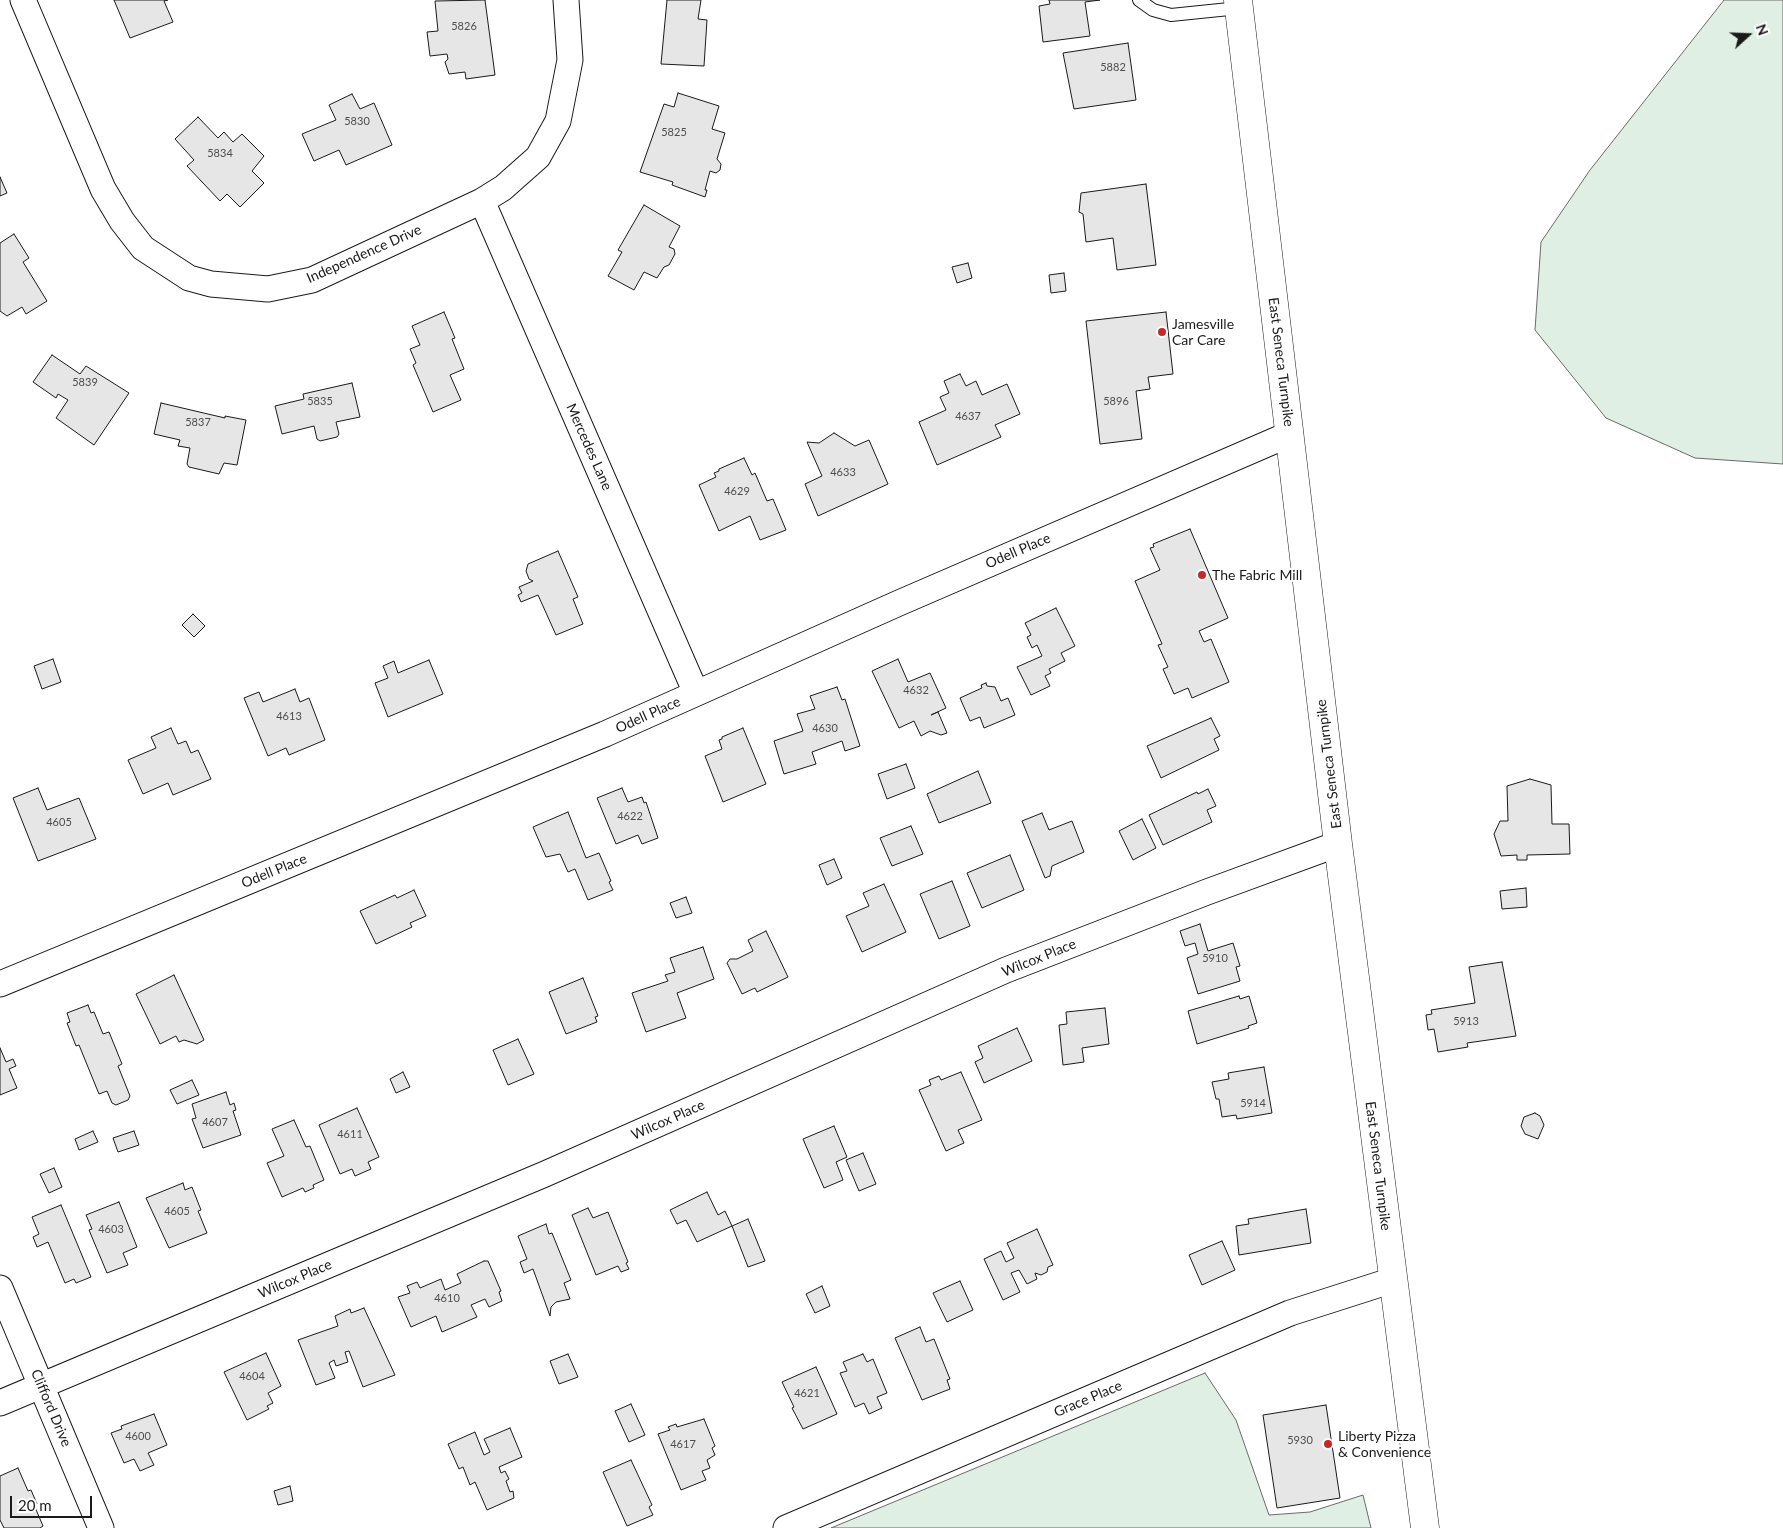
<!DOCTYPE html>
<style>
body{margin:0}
#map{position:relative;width:1783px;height:1528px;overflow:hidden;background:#fff;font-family:Lato,sans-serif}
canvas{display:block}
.north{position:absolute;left:1723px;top:10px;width:50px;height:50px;-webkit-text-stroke:4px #fff;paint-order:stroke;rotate:70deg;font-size:14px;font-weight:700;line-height:20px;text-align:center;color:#1a1a1a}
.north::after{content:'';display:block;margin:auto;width:18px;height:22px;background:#1a1a1a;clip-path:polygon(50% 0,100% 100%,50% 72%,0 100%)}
.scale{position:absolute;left:10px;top:1496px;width:82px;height:22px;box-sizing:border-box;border:2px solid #1a1a1a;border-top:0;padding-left:6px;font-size:15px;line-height:18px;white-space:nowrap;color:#1a1a1a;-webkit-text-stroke:4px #fff;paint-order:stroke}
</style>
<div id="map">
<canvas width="1783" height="1528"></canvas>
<div class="north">N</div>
<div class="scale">20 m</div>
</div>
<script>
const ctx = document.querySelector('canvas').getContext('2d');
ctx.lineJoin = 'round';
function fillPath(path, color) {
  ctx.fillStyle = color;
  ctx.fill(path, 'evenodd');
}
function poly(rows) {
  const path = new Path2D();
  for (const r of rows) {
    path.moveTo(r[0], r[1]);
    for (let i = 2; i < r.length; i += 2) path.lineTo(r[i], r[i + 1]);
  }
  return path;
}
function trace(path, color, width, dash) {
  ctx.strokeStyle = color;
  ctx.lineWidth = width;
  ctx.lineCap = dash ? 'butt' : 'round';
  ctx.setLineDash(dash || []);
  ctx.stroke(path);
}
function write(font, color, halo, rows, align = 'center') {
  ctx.font = font + ' Lato,sans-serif';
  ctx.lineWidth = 4;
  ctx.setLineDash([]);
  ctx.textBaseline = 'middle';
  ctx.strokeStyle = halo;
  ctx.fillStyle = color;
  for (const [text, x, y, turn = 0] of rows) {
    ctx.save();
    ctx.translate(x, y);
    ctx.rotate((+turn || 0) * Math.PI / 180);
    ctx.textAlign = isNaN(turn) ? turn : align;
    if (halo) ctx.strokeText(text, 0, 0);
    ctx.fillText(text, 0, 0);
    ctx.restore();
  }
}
const green = poly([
 [1724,0,1783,0,1783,464,1695,458,1606,418,1535,330,1541,242,1590,170,1724,0],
 [1205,1373,1236,1420,1269,1515,1310,1512,1363,1495,1371,1528,831,1528,1205,1373]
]);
fillPath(green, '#e0efe3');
trace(green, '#6a6a6a', 1);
const building = poly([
 [114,0,168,0,164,1,173,22,130,38,114,0],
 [485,0,495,75,466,79,465,72,449,74,445,62,448,59,447,54,430,56,427,32,438,31,435,1,485,0],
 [667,0,701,0,698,19,707,20,704,66,661,64,667,0],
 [1049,0,1100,0,1085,2,1090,36,1043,42,1039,6,1050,4,1049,0],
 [1128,43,1136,100,1074,109,1063,53,1128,43],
 [678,93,719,106,712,129,725,133,717,159,721,164,720,170,716,173,710,171,705,190,707,190,705,197,672,185,673,182,640,172,664,104,674,107,678,93],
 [352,94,360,109,374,103,392,145,346,165,339,150,314,161,302,134,336,120,329,105,352,94],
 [198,117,218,138,224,132,233,142,242,134,264,156,252,171,264,183,240,207,227,194,220,201,187,166,194,160,175,139,198,117],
 [0,177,7,193,0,196,0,177],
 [1146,184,1156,265,1117,270,1113,238,1086,242,1083,214,1079,212,1081,193,1146,184],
 [644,205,680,226,669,247,674,249,675,254,669,265,664,267,657,278,644,272,634,290,608,276,622,252,618,250,644,205],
 [14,234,29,258,23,262,47,301,26,314,22,307,7,316,0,311,0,243,14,234],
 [968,263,972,278,957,283,952,267,968,263],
 [1064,273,1066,291,1051,293,1049,275,1064,273],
 [444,312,455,338,452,339,464,369,450,375,461,400,433,412,413,365,416,363,410,349,420,345,412,326,444,312],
 [1166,312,1173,374,1148,377,1150,389,1136,391,1142,439,1100,444,1086,321,1166,312],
 [52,355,80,374,86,366,129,393,94,445,56,418,68,400,58,394,56,398,33,382,52,355],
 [960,374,966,386,976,381,982,395,1007,384,1020,414,995,425,1001,437,937,465,919,422,946,410,940,397,949,393,944,381,960,374],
 [352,383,360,417,336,422,339,434,337,437,320,441,317,439,314,426,282,434,275,406,304,399,303,394,352,383],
 [161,403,225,418,225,416,246,420,237,465,224,463,219,474,189,467,187,464,190,448,178,446,180,440,154,434,161,403],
 [834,433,855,446,869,440,888,484,818,516,805,484,822,476,807,442,819,443,834,433],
 [744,458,752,475,755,473,767,501,773,499,786,530,760,540,750,516,719,531,699,485,716,477,714,473,719,471,719,469,744,458],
 [1190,529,1228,618,1199,631,1204,642,1211,639,1229,682,1192,698,1188,688,1174,694,1163,669,1168,667,1158,645,1162,644,1135,581,1160,570,1150,548,1154,547,1153,544,1190,529],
 [558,551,578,597,573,599,583,624,556,635,538,595,521,602,518,595,522,593,519,587,533,581,529,579,526,571,528,564,558,551],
 [1056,608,1075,646,1061,653,1065,661,1049,669,1051,673,1045,676,1050,686,1031,695,1017,667,1042,656,1037,645,1032,648,1027,637,1031,635,1025,623,1056,608],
 [193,614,205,626,194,637,182,625,193,614],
 [53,659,61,682,42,689,34,666,53,659],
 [898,659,908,682,930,673,946,708,931,715,938,712,947,733,941,735,930,731,921,736,914,721,899,728,872,671,898,659],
 [429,660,443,694,388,717,375,683,388,678,383,666,394,661,398,673,429,660],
 [986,683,987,686,995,687,1001,701,1008,698,1015,715,984,728,980,717,970,721,960,698,982,688,981,685,986,683],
 [837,687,842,700,845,699,860,746,845,751,842,741,812,752,816,764,784,774,774,741,803,731,797,714,815,709,810,696,837,687],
 [295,689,300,702,309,698,325,740,289,755,286,748,268,756,244,698,259,692,263,702,295,689],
 [1211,718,1220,736,1214,739,1219,750,1161,778,1147,746,1211,718],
 [171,728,178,744,186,741,191,753,198,750,211,779,173,795,168,783,143,794,128,760,156,748,151,737,171,728],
 [743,728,766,784,723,802,705,756,722,749,719,740,722,739,722,737,743,728],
 [906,764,915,788,887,799,878,774,906,764],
 [978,771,991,803,939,823,927,794,978,771],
 [1530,779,1551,785,1552,824,1569,824,1570,854,1527,855,1527,860,1517,860,1517,855,1501,856,1494,834,1500,821,1508,821,1507,786,1530,779],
 [38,788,47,810,79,798,96,839,38,861,13,798,38,788],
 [622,788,628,802,642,797,644,803,646,802,658,838,642,844,638,835,616,844,597,798,622,788],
 [1208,789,1216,806,1207,810,1212,822,1163,845,1149,815,1197,792,1198,794,1208,789],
 [568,812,586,858,599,853,611,881,609,882,613,890,588,900,575,869,568,872,560,854,546,857,533,827,568,812],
 [1042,813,1049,830,1072,821,1084,852,1052,866,1050,876,1045,878,1022,821,1042,813],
 [1142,819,1156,848,1133,860,1119,831,1142,819],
 [911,826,923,854,892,866,880,838,911,826],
 [1010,855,1024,890,982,908,967,873,1010,855],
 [834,859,842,878,827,885,819,865,834,859],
 [952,881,970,926,939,939,920,894,952,881],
 [884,884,906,932,862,952,846,916,869,906,863,893,884,884],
 [1526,888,1527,907,1502,909,1500,891,1526,888],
 [414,890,426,916,410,923,412,927,376,944,360,911,395,895,397,898,414,890],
 [686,897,692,913,676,918,670,903,686,897],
 [1200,924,1208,951,1233,943,1240,966,1236,967,1240,981,1198,994,1187,958,1198,954,1195,943,1185,946,1180,931,1200,924],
 [766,931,788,977,757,992,755,988,742,994,727,963,730,959,737,959,753,951,748,940,766,931],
 [703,947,714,979,677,993,686,1018,646,1032,632,993,668,981,665,975,675,972,670,958,703,947],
 [1502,962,1516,1036,1467,1043,1468,1047,1438,1052,1434,1029,1428,1030,1426,1015,1432,1014,1431,1010,1475,1003,1469,967,1502,962],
 [174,975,204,1040,197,1044,184,1040,179,1042,176,1036,160,1044,136,994,174,975],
 [583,978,598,1016,595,1017,597,1022,566,1034,549,992,583,978],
 [1239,996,1240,999,1249,996,1257,1023,1248,1026,1249,1028,1197,1044,1188,1011,1239,996],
 [88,1005,91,1013,94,1012,103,1034,109,1032,122,1064,118,1066,130,1096,128,1100,116,1105,112,1103,107,1091,99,1094,79,1045,76,1046,67,1023,70,1022,67,1013,88,1005],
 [1105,1008,1109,1044,1082,1048,1084,1062,1063,1065,1059,1025,1067,1024,1066,1012,1105,1008],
 [1017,1028,1032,1061,984,1083,975,1062,983,1058,978,1046,1017,1028],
 [518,1039,534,1074,508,1085,493,1050,518,1039],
 [0,1048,6,1062,13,1059,16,1066,9,1069,17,1088,0,1095,0,1048],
 [1264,1067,1272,1113,1237,1119,1236,1115,1222,1117,1219,1099,1216,1099,1212,1082,1229,1079,1228,1073,1264,1067],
 [403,1072,410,1087,396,1093,390,1079,403,1072],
 [961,1072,982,1120,958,1130,964,1143,946,1151,919,1090,931,1085,929,1080,939,1076,941,1080,961,1072],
 [192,1080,199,1095,177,1104,170,1090,192,1080],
 [226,1092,230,1105,234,1103,236,1110,233,1111,241,1135,203,1148,192,1119,196,1118,192,1104,226,1092],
 [357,1108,379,1157,368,1162,371,1169,355,1176,352,1169,340,1174,319,1125,357,1108],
 [1535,1113,1540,1116,1544,1125,1538,1139,1525,1134,1521,1126,1524,1117,1535,1113],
 [294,1120,306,1147,310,1146,324,1180,313,1185,314,1188,305,1192,303,1188,282,1197,267,1163,284,1156,272,1129,294,1120],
 [834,1126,847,1157,836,1162,843,1180,824,1188,803,1139,834,1126],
 [93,1131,98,1142,79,1150,75,1139,93,1131],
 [134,1131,139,1145,118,1152,113,1138,134,1131],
 [863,1153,876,1184,859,1191,846,1160,863,1153],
 [54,1168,62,1187,49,1193,40,1174,54,1168],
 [183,1183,185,1190,192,1187,201,1210,198,1211,207,1233,169,1248,146,1198,183,1183],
 [707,1192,718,1215,725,1211,732,1226,697,1242,686,1220,677,1224,670,1210,707,1192],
 [119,1202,137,1247,123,1253,128,1265,107,1273,89,1230,92,1229,86,1215,119,1202],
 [61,1205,91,1277,76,1283,74,1279,65,1283,48,1242,37,1247,33,1237,39,1234,32,1217,61,1205],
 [588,1208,593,1218,608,1212,628,1262,626,1263,629,1269,621,1272,618,1266,596,1275,572,1215,588,1208],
 [1306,1209,1311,1243,1239,1255,1236,1226,1249,1224,1248,1219,1306,1209],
 [748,1219,765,1261,748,1267,732,1226,748,1219],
 [546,1224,549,1234,552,1233,571,1280,564,1283,570,1299,556,1302,551,1307,550,1316,533,1269,524,1273,520,1262,527,1259,518,1236,546,1224],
 [1037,1229,1053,1265,1048,1267,1047,1272,1041,1275,1035,1273,1037,1279,1027,1284,1019,1270,1011,1273,1020,1292,1003,1300,984,1259,1001,1251,1006,1262,1014,1258,1007,1243,1037,1229],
 [1222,1241,1235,1270,1202,1285,1189,1255,1222,1241],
 [484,1261,488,1261,501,1291,499,1292,502,1301,489,1307,485,1299,471,1305,477,1317,442,1332,436,1316,411,1327,398,1297,410,1293,407,1286,417,1282,420,1288,441,1279,445,1290,461,1283,457,1274,484,1261],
 [960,1281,973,1310,947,1322,933,1293,960,1281],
 [822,1286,830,1306,815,1313,806,1294,822,1286],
 [364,1308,395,1375,363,1387,349,1351,345,1352,348,1362,336,1366,334,1360,329,1363,335,1378,316,1385,298,1340,338,1326,335,1316,350,1309,351,1313,364,1308],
 [920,1327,926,1342,934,1339,950,1379,947,1380,950,1389,922,1400,895,1338,920,1327],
 [266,1353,281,1386,268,1393,273,1403,267,1406,269,1409,247,1420,224,1372,266,1353],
 [568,1354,578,1377,559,1384,550,1361,568,1354],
 [863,1354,867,1362,873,1359,887,1393,877,1397,882,1408,869,1414,864,1403,855,1407,840,1373,847,1371,843,1362,863,1354],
 [816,1367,837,1414,803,1429,792,1408,794,1407,782,1382,816,1367],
 [631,1404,645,1435,629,1442,615,1411,631,1404],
 [1326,1405,1340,1498,1277,1508,1263,1415,1326,1405],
 [154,1414,167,1445,148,1453,154,1465,140,1471,134,1459,124,1463,111,1433,122,1429,121,1426,154,1414],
 [704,1419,715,1446,712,1448,715,1455,707,1460,710,1468,702,1471,706,1480,681,1490,658,1434,670,1430,668,1427,676,1424,677,1427,704,1419],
 [510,1428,522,1457,499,1467,501,1473,505,1471,509,1479,506,1481,510,1492,513,1491,514,1498,487,1510,475,1482,470,1485,463,1467,459,1469,448,1444,475,1432,484,1455,490,1452,484,1439,510,1428],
 [631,1460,652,1505,649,1507,653,1515,627,1526,603,1472,631,1460],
 [18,1468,28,1491,31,1490,37,1504,34,1505,43,1526,40,1528,4,1528,0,1520,0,1476,18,1468],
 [290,1486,293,1501,278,1505,274,1491,290,1486]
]);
fillPath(building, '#e6e6e6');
trace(building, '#1a1a1a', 1);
const service = poly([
 [1139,0,1153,10,1171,15,1239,8]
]);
const minor = poly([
 [23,0,103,189,122,221,143,248,189,278,211,284,268,289,312,280,482,201,503,188,538,157,558,121,570,60,566,0],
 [482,201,696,693],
 [0,984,605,734,899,603,1290,434],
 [0,1288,101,1528],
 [0,1403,545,1174,1006,970,1207,892,1338,844],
 [786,1528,1290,1313,1393,1280]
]);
const primary = poly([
 [1238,0,1338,844,1425,1528]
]);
trace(service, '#1a1a1a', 14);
trace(minor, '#1a1a1a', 27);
trace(primary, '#1a1a1a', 29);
trace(service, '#fff', 12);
trace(minor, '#fff', 25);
trace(primary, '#fff', 28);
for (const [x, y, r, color] of [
 [1162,332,5,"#c62828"],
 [1202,575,5,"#c62828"],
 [1328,1444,5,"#c62828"]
]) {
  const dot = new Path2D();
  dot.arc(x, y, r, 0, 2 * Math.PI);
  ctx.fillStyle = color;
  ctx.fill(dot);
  trace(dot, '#fff', 2);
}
write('11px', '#4d4d4d', null, [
 ["5826",464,26],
 ["5882",1113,67],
 ["5830",357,121],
 ["5825",674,132],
 ["5834",220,153],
 ["5839",85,382],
 ["5835",320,401],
 ["5896",1116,401],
 ["4637",968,416],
 ["5837",198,422],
 ["4633",843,472],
 ["4629",737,491],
 ["4632",916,690],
 ["4613",289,716],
 ["4630",825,728],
 ["4622",630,816],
 ["4605",59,822],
 ["5910",1215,958],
 ["5913",1466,1021],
 ["5914",1253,1103],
 ["4607",215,1122],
 ["4611",350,1134],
 ["4605",177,1211],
 ["4603",111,1229],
 ["4610",447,1298],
 ["4604",252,1376],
 ["4621",807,1393],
 ["4600",138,1436],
 ["5930",1300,1440],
 ["4617",683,1444]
]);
write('14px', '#1a1a1a', '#fff', [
 ["Independence Drive",364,254,-24],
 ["East Seneca Turnpike",1281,362,83],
 ["Mercedes Lane",589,447,66],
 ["Odell Place",1018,551,-23],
 ["Odell Place",648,715,-24],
 ["East Seneca Turnpike",1329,764,-97],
 ["Odell Place",274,871,-22],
 ["Wilcox Place",1039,958,-22],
 ["Wilcox Place",668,1120,-24],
 ["East Seneca Turnpike",1378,1166,83],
 ["Wilcox Place",295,1279,-23],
 ["Grace Place",1088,1399,-23],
 ["Clifford Drive",51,1408,67]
]);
write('14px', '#1a1a1a', '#fff', [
 ["Jamesville",1172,324],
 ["Car Care",1172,340],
 ["The Fabric Mill",1212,575],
 ["Liberty Pizza",1338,1436],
 ["& Convenience",1338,1452]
], 'left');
</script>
